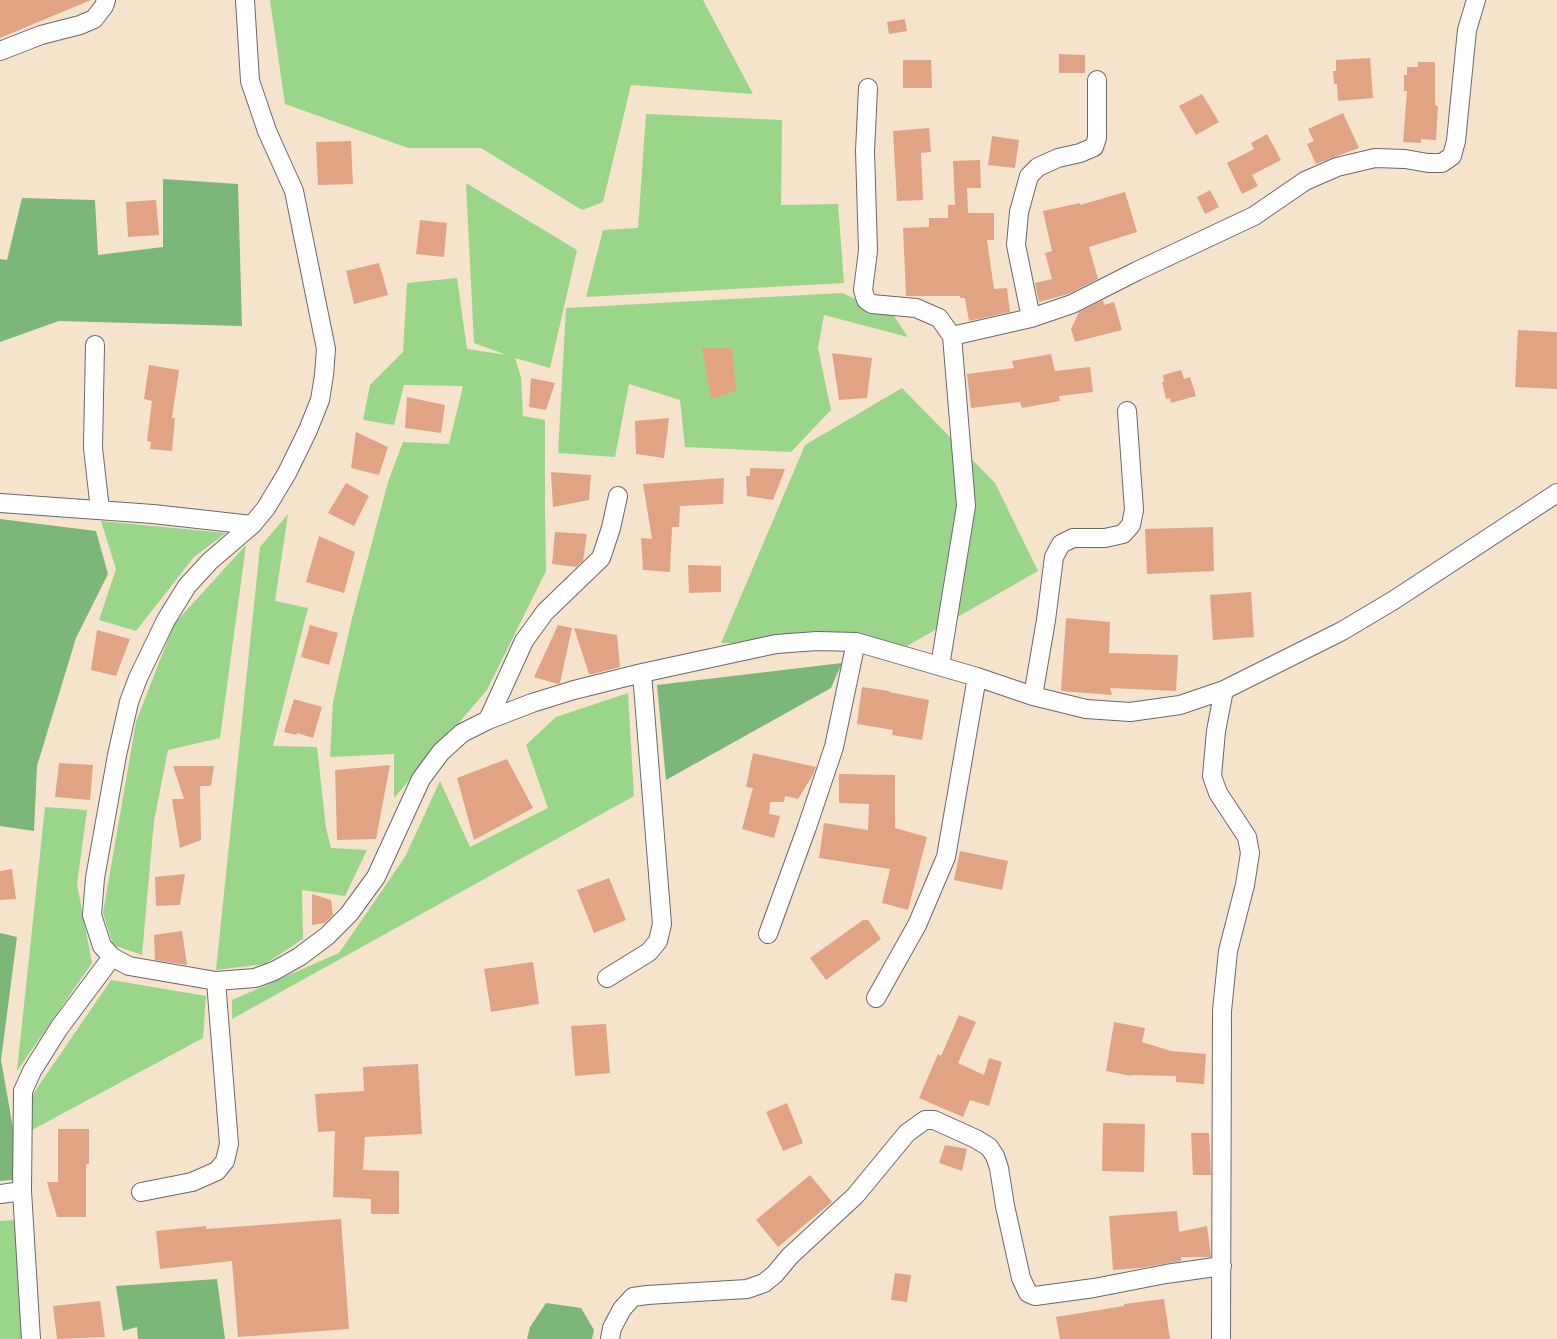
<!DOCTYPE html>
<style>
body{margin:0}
canvas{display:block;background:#f5e3cc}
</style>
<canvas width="1557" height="1339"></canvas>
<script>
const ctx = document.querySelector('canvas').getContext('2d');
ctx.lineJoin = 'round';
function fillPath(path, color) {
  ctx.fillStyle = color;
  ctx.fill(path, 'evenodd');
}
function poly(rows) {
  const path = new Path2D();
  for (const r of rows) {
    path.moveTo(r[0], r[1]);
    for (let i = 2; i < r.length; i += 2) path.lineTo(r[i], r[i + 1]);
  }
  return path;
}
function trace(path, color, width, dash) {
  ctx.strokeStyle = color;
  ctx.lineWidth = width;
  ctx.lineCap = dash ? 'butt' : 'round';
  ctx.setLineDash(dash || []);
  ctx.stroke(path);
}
fillPath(poly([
 [270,0,703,0,753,94,631,85,603,202,582,210,481,148,408,148,285,104],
 [646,114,782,120,781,205,838,204,844,283,586,297,603,230,638,228],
 [466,183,577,250,550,368,515,358,521,377,523,416,545,420,545,510,546,571,487,690,394,798,394,754,330,757,333,702,352,618,388,482,403,442,449,444,463,386,404,385,394,425,363,420,370,385,403,352,407,283,457,278,467,349,507,355,474,343],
 [842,293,894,316,908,337,824,315,818,348,831,410,791,452,685,447,680,400,629,384,615,457,558,453,566,308],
 [902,388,995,483,1038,571,907,646,721,643,805,445],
 [288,514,275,601,308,608,273,746,317,747,326,828,331,848,367,850,345,896,302,890,303,939,265,964,216,970,260,547],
 [101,521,226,533,194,557,136,631,99,620,116,569],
 [246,545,220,738,168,750,154,821,142,955,113,945,103,913,136,722,174,624],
 [628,693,634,796,232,1019,232,1000,339,953,405,857,440,781,470,847,548,808,526,745,556,717],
 [45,807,87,810,77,884,92,963,17,1071],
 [111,980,206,996,203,1038,32,1130,31,1097],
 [16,1220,27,1339,0,1339,0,1221]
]), '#9ad68a');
fillPath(poly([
 [163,179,238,184,242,326,59,321,0,342,0,259,7,260,22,198,95,200,98,255,163,247],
 [0,519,96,531,108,574,76,638,37,766,34,831,0,826],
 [842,663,831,688,666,780,657,685],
 [0,933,17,937,1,1060,22,1179,0,1181],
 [217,1279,225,1339,138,1339,137,1327,123,1331,116,1286],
 [546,1303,581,1308,594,1330,592,1339,527,1339,530,1327]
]), '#7bb776');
fillPath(poly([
 [0,0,91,0,0,38],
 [905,19,907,31,889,34,887,22],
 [1059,54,1085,55,1085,73,1059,73],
 [1370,58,1373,98,1338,101,1337,84,1334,84,1333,71,1336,71,1336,60],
 [903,60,931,60,932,88,903,88],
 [1418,62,1435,62,1435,105,1438,106,1436,140,1421,139,1421,143,1403,142,1407,91,1404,91,1404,75,1407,75,1407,67,1418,67],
 [1202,94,1219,122,1196,135,1179,106],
 [1343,113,1359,148,1316,164,1307,144,1314,141,1308,129],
 [929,128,931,152,921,153,923,200,897,201,893,131],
 [1267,134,1281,160,1252,175,1258,186,1242,194,1227,163,1254,149,1251,143],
 [992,136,1019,140,1015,168,988,165],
 [351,141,353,184,318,185,316,142],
 [980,160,981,188,967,188,968,213,994,213,994,240,987,240,994,289,1007,288,1010,312,969,321,965,298,960,298,960,296,906,296,903,228,929,227,929,218,948,218,948,205,955,205,953,161],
 [1210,190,1219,207,1205,214,1197,197],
 [1125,192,1137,232,1089,247,1098,279,1068,294,1039,302,1035,283,1052,279,1045,253,1052,251,1043,211,1080,203,1080,205],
 [156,200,159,235,128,237,126,202],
 [420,220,447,223,444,257,416,254],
 [379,263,388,295,354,304,346,271],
 [1103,300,1104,305,1114,302,1122,330,1075,342,1071,329,1079,312],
 [1518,330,1557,332,1557,389,1515,387],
 [702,348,732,348,736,391,711,399],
 [832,353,872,358,867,398,839,400],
 [1051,354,1055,371,1090,367,1093,392,1059,396,1060,401,1022,408,1020,402,971,408,967,374,1014,368,1012,361],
 [149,365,179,370,172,418,175,418,172,451,150,449,151,442,147,441,152,401,144,399],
 [1181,370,1184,379,1190,377,1196,396,1171,403,1170,398,1166,399,1162,382,1164,382,1163,375],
 [531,378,555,383,546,410,529,407],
 [407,397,445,405,441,433,405,428],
 [669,418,664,458,636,454,635,421],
 [356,432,388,447,379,475,351,468],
 [750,468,785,469,773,500,747,496,746,476,750,476],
 [551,472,591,475,589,500,553,507],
 [724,478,723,504,680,506,679,527,672,527,670,572,643,570,641,538,652,539,643,484],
 [346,483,369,496,354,526,328,513],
 [1213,527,1214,571,1147,574,1145,529],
 [555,532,587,534,583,561,576,567,552,564],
 [319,536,355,552,344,593,306,582],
 [688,565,721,566,721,592,689,593],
 [1251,592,1254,637,1213,640,1210,595],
 [1066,618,1110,622,1109,653,1178,655,1176,691,1110,688,1112,695,1061,691],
 [310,625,338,633,329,665,301,657],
 [558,625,572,628,560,683,558,684,534,677],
 [574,628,617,635,620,667,593,674,589,674],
 [97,630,130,639,116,676,91,670],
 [862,687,889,691,889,692,929,700,922,740,892,735,893,730,857,724],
 [294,699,322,707,313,738,297,733,297,735,284,732],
 [753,753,816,767,813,775,798,799,785,796,784,802,770,802,769,814,780,816,774,838,742,829,753,788,746,787],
 [507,759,533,808,474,840,457,778],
 [59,763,93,765,90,800,55,797],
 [390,765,376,839,337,840,335,770],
 [173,766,214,766,211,786,200,786,201,840,180,848,172,799,184,799],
 [839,774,895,775,895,828,927,837,908,910,882,903,890,869,819,858,824,823,868,830,869,804,839,803],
 [960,851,1008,861,1002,890,954,880],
 [12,869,16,899,0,900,0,871],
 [185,874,180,905,156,906,155,877],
 [609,878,626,920,594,933,577,890],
 [312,894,331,900,333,915,325,923,312,925],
 [863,920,868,920,881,939,826,980,810,958],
 [182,931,187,965,155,960,154,935],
 [533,962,539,1004,491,1012,484,969],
 [959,1015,976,1022,958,1063,984,1075,989,1058,1002,1062,989,1106,970,1100,963,1117,919,1098,938,1054,941,1056],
 [1114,1022,1145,1028,1142,1042,1171,1051,1206,1054,1204,1084,1176,1082,1176,1076,1131,1075,1131,1076,1106,1071],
 [606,1024,610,1073,575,1076,571,1026],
 [418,1064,422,1134,365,1137,363,1170,399,1171,399,1214,371,1214,371,1199,333,1197,335,1131,318,1132,315,1094,364,1091,363,1067],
 [787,1103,803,1143,783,1151,766,1112],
 [1103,1123,1145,1124,1144,1172,1102,1171],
 [58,1129,89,1129,89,1164,86,1164,86,1217,57,1217,47,1182,58,1182],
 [1191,1133,1209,1133,1211,1175,1193,1175],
 [945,1145,967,1149,962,1171,939,1163],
 [810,1175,832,1202,778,1247,756,1220],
 [1177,1211,1179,1232,1207,1226,1211,1257,1181,1257,1181,1261,1140,1268,1113,1270,1109,1216],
 [341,1219,349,1329,238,1337,232,1261,160,1269,156,1231,206,1226,206,1229],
 [895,1273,911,1275,907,1302,891,1300],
 [1164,1299,1170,1339,1060,1339,1056,1317,1124,1306,1124,1304],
 [100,1301,105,1337,57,1339,53,1306]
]), '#e0a484');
const minor = poly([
 [245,0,250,81,267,131,294,191,326,349,324,375,320,400,308,430,287,473,266,508,252,525,210,561,187,586,166,620,138,678,129,702,117,755,95,878,92,915,102,946,112,957,129,966,216,981,255,978,274,971,299,957,327,936,349,914,376,877,421,779,441,752,462,733,488,720,532,703,574,690,642,673,776,644,817,641,856,642,977,677,1033,696,1086,709,1130,712,1180,705,1224,690,1342,631,1394,600,1557,493],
 [0,51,41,35,80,25,94,19,104,6,106,0],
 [868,88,865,151,868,251,863,290,866,300,872,304,916,308,939,318,952,336,966,506,940,666],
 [1031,318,1016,245,1019,212,1029,176,1038,167,1058,158,1080,153,1094,147,1097,138,1097,80],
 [952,336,1031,318,1072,304,1137,271,1254,216,1305,181,1337,167,1375,158,1405,159,1428,163,1442,163,1452,156,1456,141,1467,30,1476,0],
 [95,345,93,448,100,510],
 [0,503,153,514,252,525],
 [1033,696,1046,620,1054,557,1061,544,1073,538,1105,538,1123,534,1131,525,1134,510,1127,411],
 [488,720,524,641,545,612,601,558,611,528,618,496],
 [768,934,807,827,834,747,856,642],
 [607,978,649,952,658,941,662,924,642,673],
 [876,998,917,925,946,857,977,677],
 [141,1192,192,1182,217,1171,225,1161,229,1144,216,981],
 [0,1194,22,1191],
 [31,1339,22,1191,23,1091,32,1071,59,1028,112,957],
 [610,1339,612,1328,622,1309,633,1297,647,1295,747,1289,764,1283,775,1274,790,1256,855,1196,907,1133,925,1120,934,1120,976,1139,989,1147,995,1156,999,1168,1005,1206,1021,1278,1028,1293,1035,1296,1094,1288,1166,1274,1222,1266],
 [1221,1339,1222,1011,1228,951,1245,885,1250,853,1247,837,1218,793,1212,776,1216,731,1224,690]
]);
trace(minor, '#6c666e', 20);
trace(minor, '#fff', 18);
</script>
